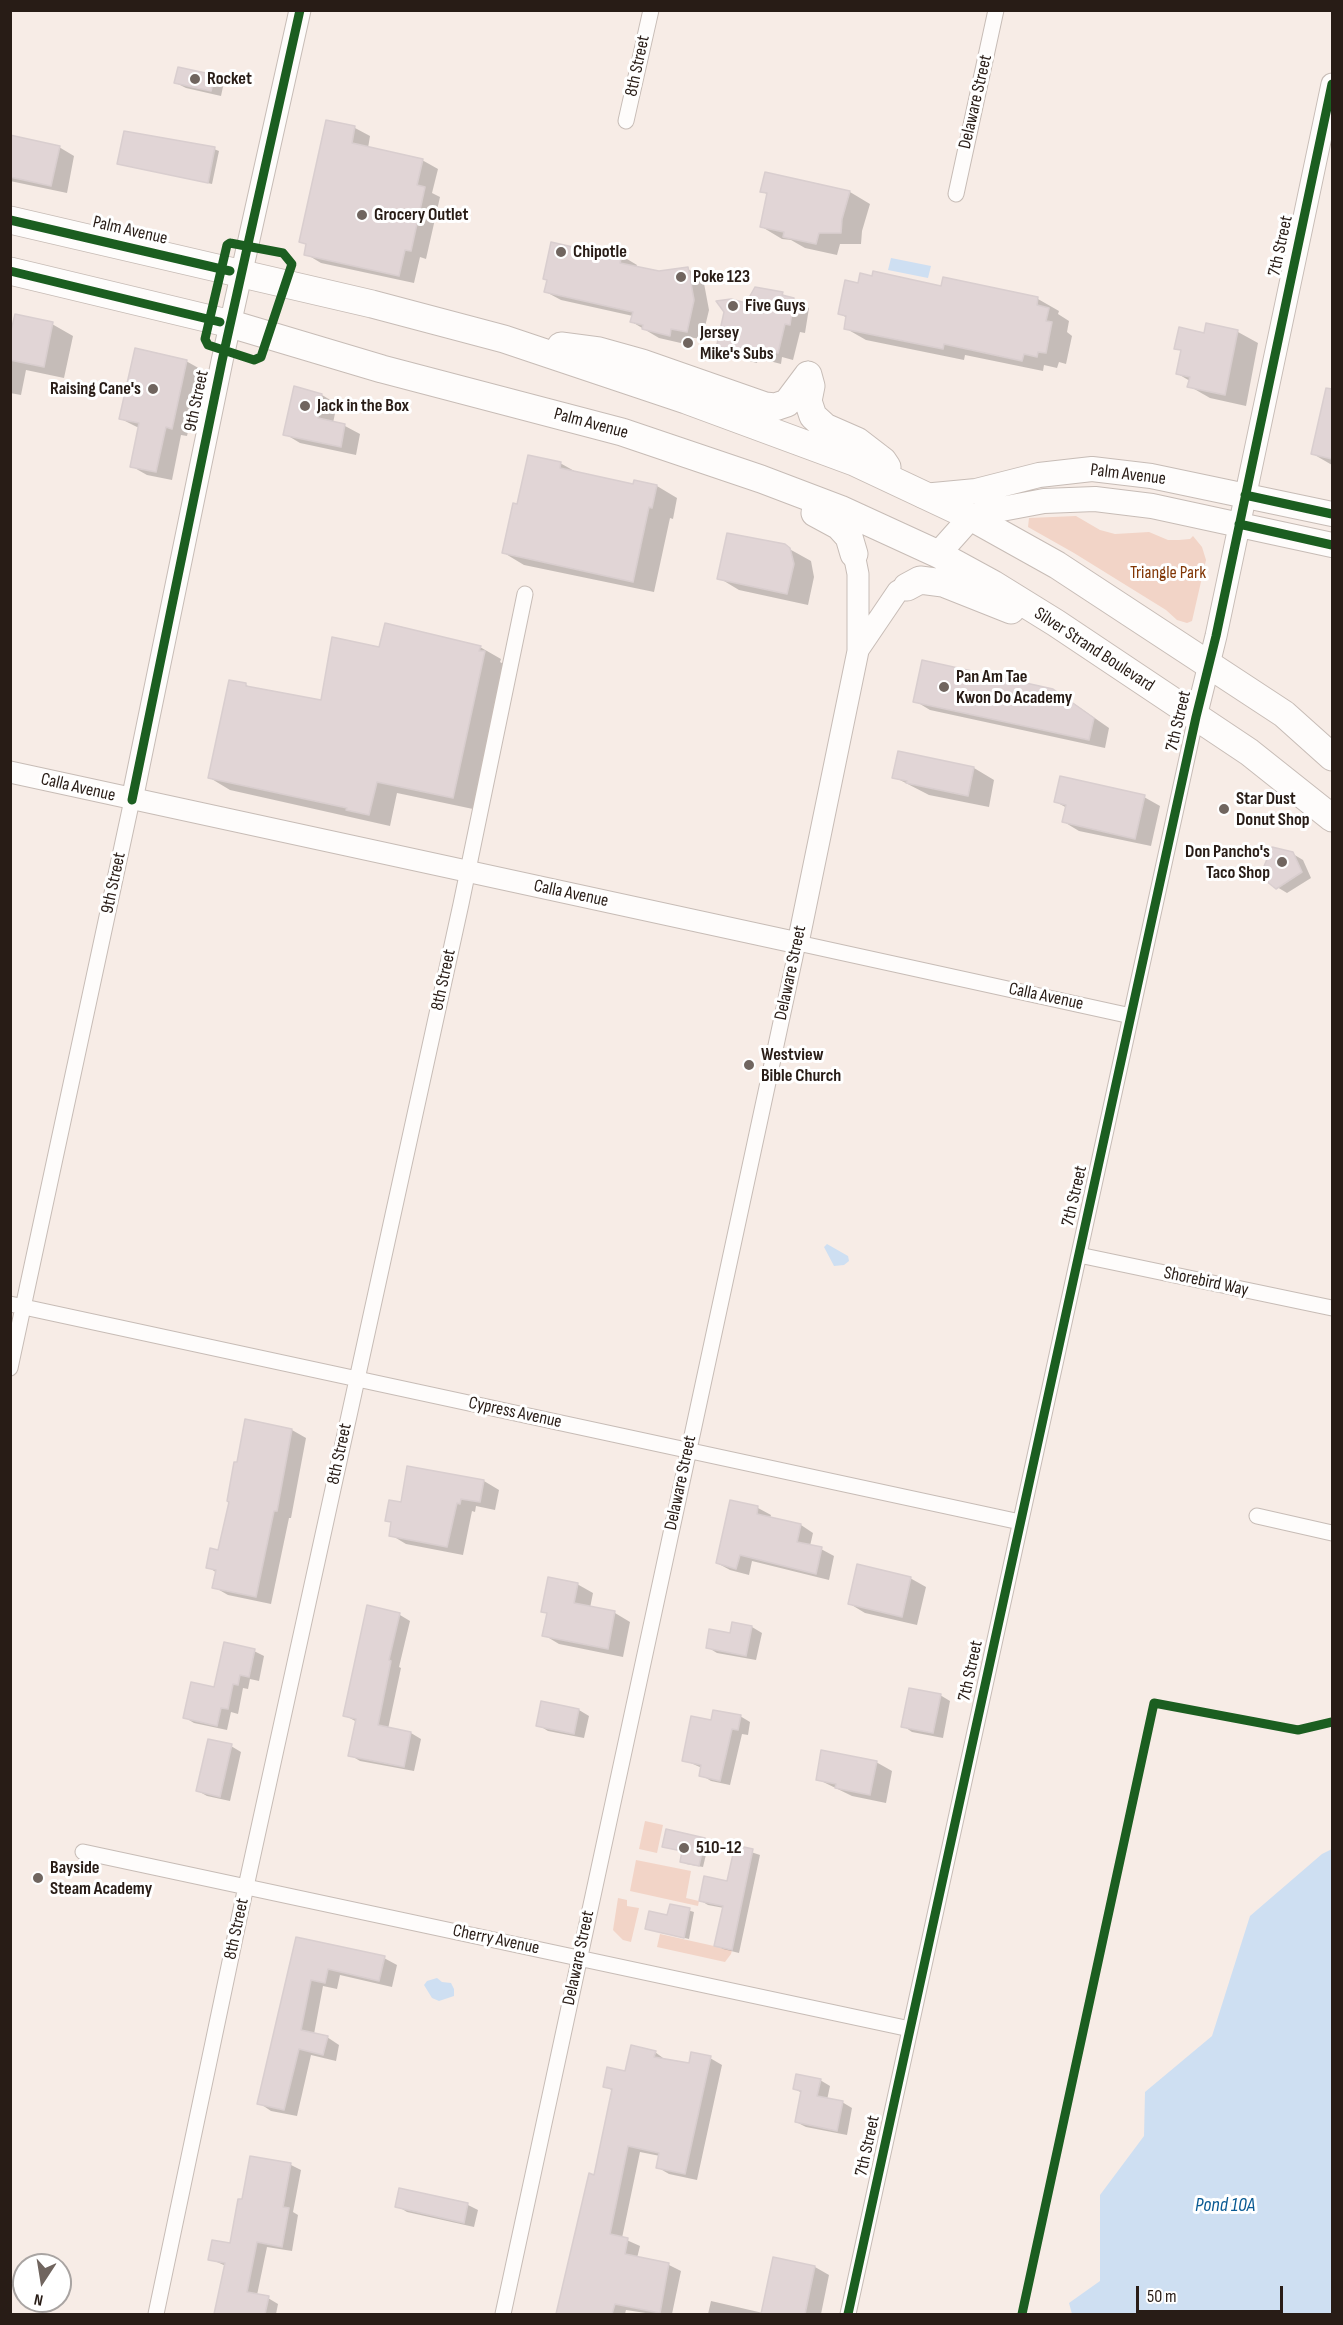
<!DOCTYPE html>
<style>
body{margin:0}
#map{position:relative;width:1343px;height:2325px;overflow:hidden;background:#f7ece6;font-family:"Sofia Sans Condensed",sans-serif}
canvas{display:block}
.frame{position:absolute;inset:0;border:12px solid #281c16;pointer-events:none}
.north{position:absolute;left:12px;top:2253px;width:60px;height:60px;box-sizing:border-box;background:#fff;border:2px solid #a9a4a2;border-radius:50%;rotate:192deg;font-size:16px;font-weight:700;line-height:24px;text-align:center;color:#281c16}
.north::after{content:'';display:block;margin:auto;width:21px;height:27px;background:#70655f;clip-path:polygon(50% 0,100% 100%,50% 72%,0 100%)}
.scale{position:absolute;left:1136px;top:2286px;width:147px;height:27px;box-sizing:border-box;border:3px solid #281c16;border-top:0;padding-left:8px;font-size:18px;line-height:21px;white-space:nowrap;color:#281c16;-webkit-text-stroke:4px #fff;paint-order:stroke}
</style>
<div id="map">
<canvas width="1343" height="2325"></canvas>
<div class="frame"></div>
<div class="north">N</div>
<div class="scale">50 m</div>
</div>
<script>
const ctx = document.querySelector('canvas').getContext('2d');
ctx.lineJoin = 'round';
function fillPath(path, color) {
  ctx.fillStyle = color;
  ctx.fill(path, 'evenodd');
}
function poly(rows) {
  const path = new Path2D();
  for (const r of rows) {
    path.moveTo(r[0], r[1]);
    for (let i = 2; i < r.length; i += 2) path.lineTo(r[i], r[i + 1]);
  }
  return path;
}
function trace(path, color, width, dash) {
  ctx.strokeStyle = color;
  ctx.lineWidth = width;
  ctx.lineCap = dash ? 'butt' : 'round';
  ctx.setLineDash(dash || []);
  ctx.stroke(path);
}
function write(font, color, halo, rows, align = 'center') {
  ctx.font = font + ' "Sofia Sans Condensed",sans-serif';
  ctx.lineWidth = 6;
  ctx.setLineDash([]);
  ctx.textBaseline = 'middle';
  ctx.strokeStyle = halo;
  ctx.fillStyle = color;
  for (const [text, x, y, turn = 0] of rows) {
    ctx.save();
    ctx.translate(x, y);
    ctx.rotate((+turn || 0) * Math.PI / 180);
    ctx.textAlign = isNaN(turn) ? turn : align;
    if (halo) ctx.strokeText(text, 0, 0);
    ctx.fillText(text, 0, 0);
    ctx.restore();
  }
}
fillPath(poly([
 [1076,516,1100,530,1115,534,1149,532,1168,540,1179,540,1190,539,1193,536,1202,547,1206,560,1192,621,1187,623,1177,620,1166,610,1074,553,1028,527,1029,518],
 [645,1821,663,1825,657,1853,639,1849],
 [636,1860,691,1871,686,1898,699,1901,698,1906,630,1891],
 [618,1898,627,1900,627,1906,639,1908,631,1942,623,1940,613,1930],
 [660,1934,732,1950,731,1954,725,1962,657,1947]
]), '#f2d4c7');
fillPath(poly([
 [891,258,931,266,928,278,888,270],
 [827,1244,848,1256,849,1261,844,1265,834,1266,824,1247],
 [1332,1849,1332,2314,1072,2314,1069,2303,1100,2281,1100,2195,1144,2136,1145,2092,1212,2036,1250,1916,1322,1854],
 [437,1978,442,1982,451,1983,454,1989,454,1996,439,2001,432,1998,424,1985,427,1981]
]), '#cedff2');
fillPath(poly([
 [214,76,224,82,221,96,186,88,176,83],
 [327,121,355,128,370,136,368,148,422,160,438,169,432,193,440,197,426,259,420,257,414,283,321,263,306,254,308,245,301,241],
 [10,137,59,147,74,156,67,193,10,181],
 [214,149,219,151,212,184,118,163],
 [762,191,850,192,870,204,862,231,861,244,840,244,837,255,805,248,791,240,782,239,762,227,768,195],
 [597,253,622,256,637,265,636,268,659,272,688,269,703,278,709,310,702,339,687,337,685,344,659,338,632,322,633,316,561,300,546,292],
 [944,279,1038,299,1059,311,1058,314,1069,321,1067,332,1072,336,1066,364,1059,362,1057,368,1044,365,1043,371,965,355,964,360,866,340,845,328,847,318,839,313,859,285,942,287],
 [782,294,809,308,805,333,800,332,793,360,782,357,781,364,758,358,757,363,733,357,718,348,747,305],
 [52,324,73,336,64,378,26,370,21,395,10,393,10,332],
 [1207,325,1238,332,1258,343,1246,406,1210,398,1189,386,1190,381,1178,374,1182,351,1176,348,1205,335],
 [186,361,202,370,187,436,181,435,172,480,147,475,131,466,139,428,121,419],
 [322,395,337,404,333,423,345,426,360,434,356,455,300,443,285,434],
 [1325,399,1332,401,1332,465,1313,454],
 [560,463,578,473,634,485,657,486,677,498,673,519,670,518,654,592,524,565,504,553,519,505],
 [784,546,811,561,814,577,808,605,739,590,719,578],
 [480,647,501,659,500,662,505,665,473,809,397,793,390,826,230,790,210,778,246,685,252,688,322,702,380,649],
 [1069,700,1109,728,1105,748,930,710,915,701],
 [974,768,994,780,989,807,929,795,894,777],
 [1144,797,1160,806,1151,846,1079,831,1064,822,1067,808,1056,802],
 [1293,854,1303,860,1311,878,1287,893,1277,887],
 [292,1430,306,1438,291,1518,289,1518,271,1604,228,1595,214,1587,217,1573,208,1567],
 [484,1481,499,1490,495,1510,476,1506,475,1512,472,1511,463,1555,406,1544,391,1535,393,1523,387,1520,402,1504],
 [732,1502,758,1508,771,1515,770,1518,801,1525,813,1533,810,1546,821,1549,834,1556,829,1580,752,1561,749,1575,730,1570,717,1563],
 [910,1578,926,1587,917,1625,865,1613,850,1604],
 [577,1584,593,1593,590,1608,615,1613,630,1622,623,1657,559,1644,544,1635,548,1614,543,1611],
 [368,1607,400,1615,410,1621,399,1667,401,1668,388,1729,411,1733,421,1739,414,1771,360,1761,350,1755,357,1722,344,1715],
 [752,1627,762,1633,756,1660,717,1653,707,1647],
 [254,1651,264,1656,259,1681,250,1679,248,1689,243,1688,238,1714,231,1712,227,1730,194,1723,184,1717],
 [940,1695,950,1701,943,1738,912,1732,903,1726],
 [542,1703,579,1710,589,1716,584,1738,548,1731,538,1725],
 [740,1716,750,1722,748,1735,742,1734,730,1785,711,1781,701,1775,702,1768,684,1760,712,1722],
 [231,1746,241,1752,230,1801,207,1796,198,1791],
 [876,1762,892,1771,886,1803,852,1796,817,1779],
 [704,1839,709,1842,703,1867,686,1864,681,1861,683,1852,664,1846],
 [736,1847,760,1855,739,1953,723,1949,716,1945,724,1908,708,1905,701,1901,728,1883],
 [671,1905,694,1912,689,1939,647,1929,668,1916],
 [297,1939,384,1958,397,1965,392,1987,340,1975,337,1989,323,1986,314,2034,327,2037,339,2045,336,2061,311,2055,297,2116,271,2111,259,2103],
 [655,2052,667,2061,690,2065,710,2058,722,2065,697,2180,669,2174,657,2167,660,2156,640,2152,622,2238,640,2246,637,2258,669,2265,681,2271,672,2314,652,2314,626,2310,625,2314,557,2314,590,2175,595,2176,613,2091,605,2086],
 [820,2080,830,2086,827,2100,842,2102,852,2108,847,2135,806,2127,796,2122,802,2093,795,2089],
 [291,2165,301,2170,293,2212,298,2215,292,2251,267,2247,257,2295,268,2298,278,2304,276,2314,215,2314,226,2266,210,2259,231,2245,243,2201],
 [468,2205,478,2210,474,2227,407,2212,397,2206],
 [815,2267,829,2275,821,2314,708,2314,711,2301,763,2313]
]), '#0003');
const building = poly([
 [178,67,215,75,211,91,174,83,178,67],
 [326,120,355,126,352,143,423,159,417,185,425,187,411,251,405,250,399,276,304,255,306,244,299,242,326,120],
 [124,131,215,147,208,183,117,164,124,131],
 [10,135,60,146,51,186,10,177,10,135],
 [765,172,850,191,842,219,841,233,819,233,816,244,783,237,784,232,760,227,767,193,760,192,765,172],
 [551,242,595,252,596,249,622,255,620,263,659,271,688,267,694,300,687,332,671,329,670,336,642,329,643,325,630,322,633,312,544,292,547,280,543,279,551,242],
 [873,271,941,286,943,277,1038,297,1037,305,1049,308,1046,321,1052,322,1046,353,1038,352,1037,357,1024,354,1022,361,944,344,943,349,844,329,846,316,838,314,845,280,858,283,860,273,872,276,873,271],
 [755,287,783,292,782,295,794,298,790,325,785,324,778,353,766,349,765,356,743,350,742,355,716,349,724,312,716,301,731,299,746,303,755,287],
 [15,314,53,322,44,367,10,360,10,335,15,314],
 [1206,323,1238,330,1225,395,1187,387,1190,377,1176,374,1181,350,1174,349,1179,327,1204,333,1206,323],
 [135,348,187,360,172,429,166,427,156,472,130,467,139,423,119,419,135,348],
 [294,386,322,394,318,418,345,424,341,447,283,435,294,386],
 [1326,388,1332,389,1332,459,1311,454,1326,388],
 [528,455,561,462,560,468,633,484,634,480,657,485,652,508,649,507,633,582,502,553,513,503,517,504,528,455],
 [727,533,785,544,790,548,794,564,787,594,717,579,727,533],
 [385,623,481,646,479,651,485,651,453,798,377,782,369,815,346,810,347,808,208,778,229,680,246,683,246,686,321,700,332,637,379,647,385,623],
 [922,660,1053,689,1094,718,1089,740,913,702,922,660],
 [898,751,974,767,968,796,906,783,907,781,892,778,898,751],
 [1060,776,1145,795,1135,839,1062,822,1066,805,1054,802,1060,776],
 [1272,847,1293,852,1302,872,1276,889,1260,876,1272,847],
 [245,1419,292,1429,277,1511,274,1511,256,1597,212,1588,216,1570,206,1568,210,1548,218,1550,229,1502,227,1501,234,1462,237,1462,245,1419],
 [407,1466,484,1480,480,1502,461,1499,460,1504,457,1503,447,1547,389,1536,391,1522,385,1521,389,1500,401,1502,407,1466],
 [730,1500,758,1506,757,1514,801,1524,797,1542,822,1547,816,1574,740,1555,736,1569,716,1563,730,1500],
 [857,1564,911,1577,902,1617,848,1604,857,1564],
 [548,1577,578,1583,574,1603,615,1611,608,1649,542,1636,547,1613,541,1612,548,1577],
 [367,1605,400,1613,389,1660,391,1661,378,1725,411,1732,404,1767,348,1756,356,1719,343,1716,367,1605],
 [732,1622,752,1626,746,1656,706,1648,709,1629,730,1633,732,1622],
 [224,1642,255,1649,249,1677,240,1675,238,1685,233,1684,228,1709,221,1708,217,1726,183,1718,191,1682,214,1687,224,1642],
 [909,1688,941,1694,933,1733,901,1727,909,1688],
 [541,1701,579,1709,574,1734,536,1726,541,1701],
 [713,1710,741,1715,738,1730,732,1729,720,1781,699,1776,701,1765,682,1761,691,1716,711,1720,713,1710],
 [208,1739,232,1744,220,1797,196,1791,208,1739],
 [821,1750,877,1761,870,1795,835,1788,836,1784,816,1780,821,1750],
 [666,1829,705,1838,699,1866,680,1862,682,1851,662,1847,666,1829],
 [735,1845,753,1849,732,1950,714,1946,723,1906,699,1901,704,1876,727,1881,735,1845],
 [670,1904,690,1908,684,1938,645,1929,649,1911,667,1915,670,1904],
 [296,1937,385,1956,379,1981,328,1969,325,1983,311,1980,301,2030,328,2036,323,2055,299,2049,284,2110,257,2104,296,1937],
 [631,2045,656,2051,654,2057,689,2063,691,2052,711,2056,685,2174,656,2168,659,2153,628,2146,610,2234,628,2238,625,2254,669,2263,660,2313,615,2304,612,2314,556,2314,589,2173,594,2175,612,2089,603,2087,607,2067,625,2071,631,2045],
 [796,2074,821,2079,817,2096,843,2101,837,2131,795,2122,801,2091,793,2089,796,2074],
 [250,2156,291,2163,283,2207,289,2208,282,2247,257,2242,247,2292,269,2296,265,2314,214,2314,225,2263,208,2260,212,2240,230,2243,238,2199,242,2199,250,2156],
 [399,2188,468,2203,464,2223,395,2207,399,2188],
 [773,2257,815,2266,805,2314,761,2314,773,2257]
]);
fillPath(building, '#e1d5d6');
trace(building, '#d9cecf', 1.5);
const street = poly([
 [626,121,651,10],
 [956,194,996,10],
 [1079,1255,1332,1308],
 [10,1304,1020,1522],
 [10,1368,132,800],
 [1257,1516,1332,1533],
 [83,1852,910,2029],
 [156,2314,240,1914,461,904,525,594],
 [503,2314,798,943,1131,1016],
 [848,2314,1196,717]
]);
const secondary = poly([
 [858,650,898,591,907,587],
 [1196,717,1216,636,1332,84],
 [10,772,798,943,858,651,858,574,854,554],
 [132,800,222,361,300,10]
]);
const primary = poly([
 [923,496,976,491,1039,475,1092,469,1151,476,1332,514],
 [938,554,971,517,991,511,1044,501,1095,499,1152,506,1332,545]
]);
const highway = poly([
 [10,220,372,304,504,339,686,400,854,462,971,517,1057,565,1284,714,1332,757],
 [10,271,231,324,382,369,622,432,761,479,840,509,938,554,993,584,1056,623,1249,752,1332,818],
 [561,346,599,351,642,363,765,406,775,407,787,403,808,375],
 [808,375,811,386,808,401,813,416,825,427,857,441,883,461,887,467],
 [815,513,839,526,849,537,854,554],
 [907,587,920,580,943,583,1011,610]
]);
trace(street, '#c7bcb6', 17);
trace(secondary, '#c7bcb6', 23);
trace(primary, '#c7bcb6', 26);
trace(highway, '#c7bcb6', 29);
trace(street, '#fefcfb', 15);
trace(secondary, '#fefcfb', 21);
trace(primary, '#fefcfb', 24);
trace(highway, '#fefcfb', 27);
trace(poly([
 [10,220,230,271],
 [230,243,283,253,292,264,261,357,254,360,208,345,205,339,227,245,230,243],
 [10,271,220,322],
 [1245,495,1332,514],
 [1239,524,1332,545],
 [132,800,222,361,300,10],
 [848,2314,1196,717,1216,636,1332,84],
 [1022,2314,1154,1703,1298,1730,1332,1722]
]), '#1b5e20', 9);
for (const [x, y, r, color] of [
 [195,79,6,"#70655f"],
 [362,215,6,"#70655f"],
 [561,252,6,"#70655f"],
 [681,277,6,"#70655f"],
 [733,306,6,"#70655f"],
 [688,343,6,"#70655f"],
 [153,389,6,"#70655f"],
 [305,406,6,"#70655f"],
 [944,687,6,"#70655f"],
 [1224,809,6,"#70655f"],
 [1282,862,6,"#70655f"],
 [749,1065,6,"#70655f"],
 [684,1848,6,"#70655f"],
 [38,1878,6,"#70655f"]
]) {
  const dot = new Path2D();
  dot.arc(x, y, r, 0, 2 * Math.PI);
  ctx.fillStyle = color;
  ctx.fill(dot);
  trace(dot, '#fff', 2);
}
write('18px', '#281c16', '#fff', [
 ["8th Street",638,66,-78],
 ["Delaware Street",976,102,-77],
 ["Palm Avenue",130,231,13],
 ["7th Street",1281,246,-78],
 ["9th Street",197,401,-78],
 ["Palm Avenue",591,424,15],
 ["Palm Avenue",1128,475,7],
 ["Silver Strand Boulevard",1094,650,33],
 ["7th Street",1179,721,-77],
 ["Calla Avenue",78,788,13],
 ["9th Street",114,883,-78],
 ["Calla Avenue",571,894,12],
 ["Delaware Street",791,973,-78],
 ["8th Street",444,980,-78],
 ["Calla Avenue",1046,997,12],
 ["7th Street",1075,1196,-77],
 ["Shorebird Way",1206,1282,12],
 ["Cypress Avenue",515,1413,12],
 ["8th Street",340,1454,-78],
 ["Delaware Street",681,1483,-78],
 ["7th Street",971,1671,-78],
 ["8th Street",237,1929,-78],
 ["Cherry Avenue",496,1940,12],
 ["Delaware Street",579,1958,-78],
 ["7th Street",868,2146,-78]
]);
write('bold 18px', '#281c16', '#fff', [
 ["Rocket",207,79],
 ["Grocery Outlet",374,215],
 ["Chipotle",573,252],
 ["Poke 123",693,277],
 ["Five Guys",745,306],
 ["Jersey",700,333],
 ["Mike's Subs",700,354],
 ["Raising Cane's",141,389,"right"],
 ["Jack in the Box",317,406],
 ["Pan Am Tae",956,677],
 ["Kwon Do Academy",956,698],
 ["Star Dust",1236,799],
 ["Donut Shop",1236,820],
 ["Don Pancho's",1270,852,"right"],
 ["Taco Shop",1270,873,"right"],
 ["Westview",761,1055],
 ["Bible Church",761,1076],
 ["510-12",696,1848],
 ["Bayside",50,1868],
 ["Steam Academy",50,1889]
], 'left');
write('18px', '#813605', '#fff', [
 ["Triangle Park",1168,573]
]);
write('italic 20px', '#095a93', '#fff', [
 ["Pond 10A",1225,2206]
]);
</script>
